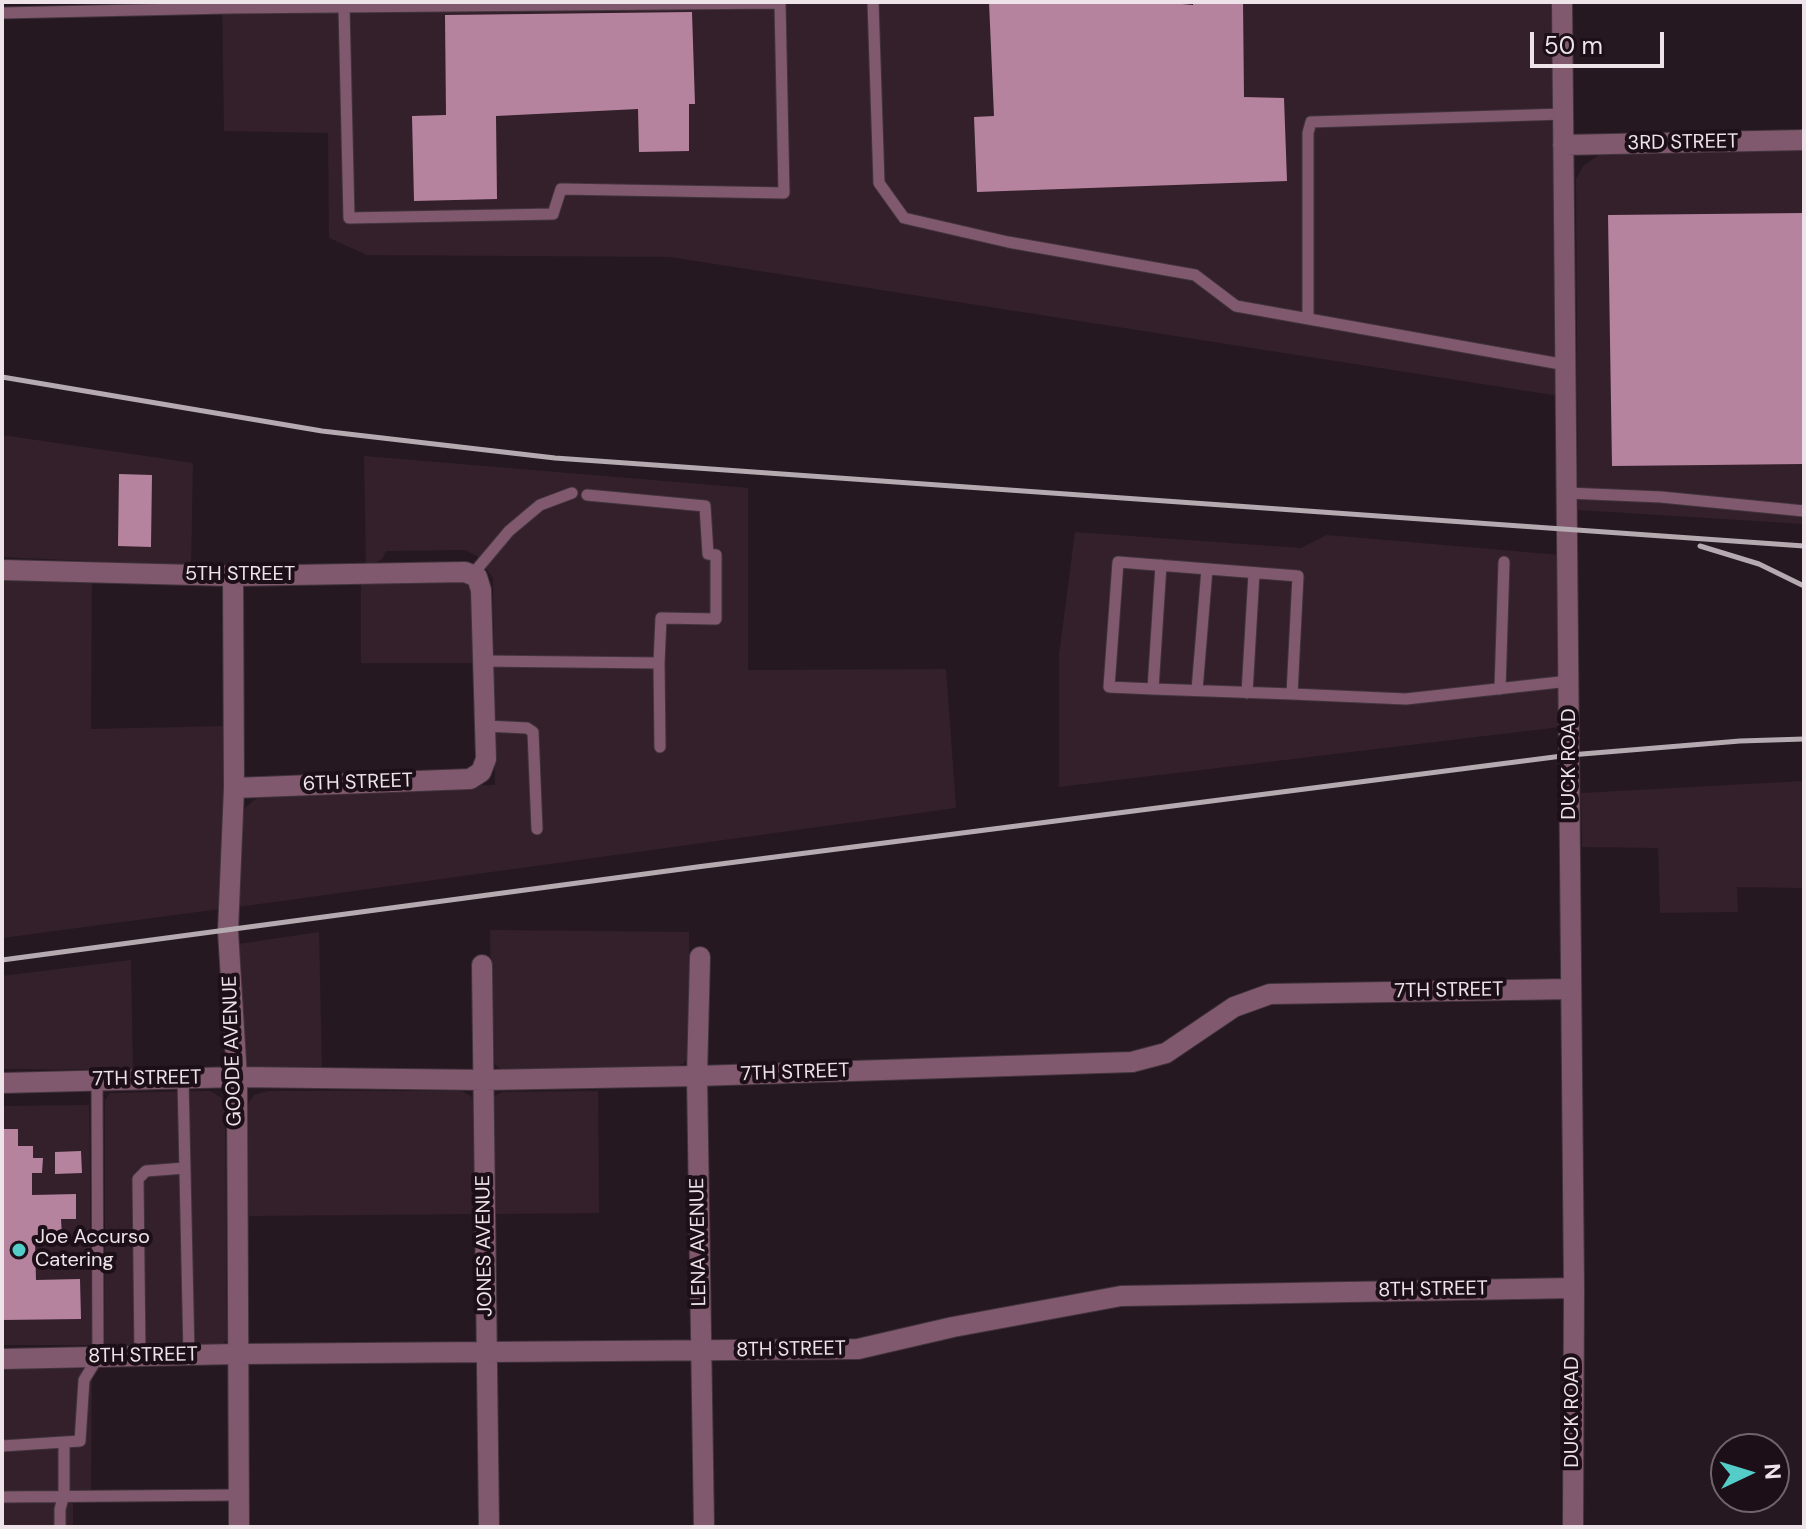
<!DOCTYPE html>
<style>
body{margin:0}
#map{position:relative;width:1806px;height:1529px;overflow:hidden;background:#261820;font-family:"DM Sans",sans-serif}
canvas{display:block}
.frame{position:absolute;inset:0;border:4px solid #ede3e8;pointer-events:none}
.north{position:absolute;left:1710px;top:1433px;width:80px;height:80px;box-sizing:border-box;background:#1d0f17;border:2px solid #70646b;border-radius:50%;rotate:86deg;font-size:22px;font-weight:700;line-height:32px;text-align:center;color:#ede3e8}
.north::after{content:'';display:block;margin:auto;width:28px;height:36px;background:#54cdc8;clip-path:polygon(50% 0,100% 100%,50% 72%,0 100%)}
.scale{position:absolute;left:1530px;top:32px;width:134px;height:36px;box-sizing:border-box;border:4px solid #ede3e8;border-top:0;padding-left:10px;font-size:24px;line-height:28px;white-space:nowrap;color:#ede3e8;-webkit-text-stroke:6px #1d0f17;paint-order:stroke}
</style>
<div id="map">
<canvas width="1806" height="1529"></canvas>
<div class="frame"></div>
<div class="north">N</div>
<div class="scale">50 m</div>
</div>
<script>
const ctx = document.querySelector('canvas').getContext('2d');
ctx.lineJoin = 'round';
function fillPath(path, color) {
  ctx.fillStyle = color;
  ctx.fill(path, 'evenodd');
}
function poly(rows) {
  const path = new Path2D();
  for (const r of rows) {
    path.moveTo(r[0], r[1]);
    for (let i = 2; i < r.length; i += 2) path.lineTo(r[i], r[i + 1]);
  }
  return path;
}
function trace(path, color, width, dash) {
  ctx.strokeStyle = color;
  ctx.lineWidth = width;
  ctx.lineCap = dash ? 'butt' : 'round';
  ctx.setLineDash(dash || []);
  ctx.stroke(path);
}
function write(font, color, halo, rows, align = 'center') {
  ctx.font = font + ' "DM Sans",sans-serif';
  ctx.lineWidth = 8;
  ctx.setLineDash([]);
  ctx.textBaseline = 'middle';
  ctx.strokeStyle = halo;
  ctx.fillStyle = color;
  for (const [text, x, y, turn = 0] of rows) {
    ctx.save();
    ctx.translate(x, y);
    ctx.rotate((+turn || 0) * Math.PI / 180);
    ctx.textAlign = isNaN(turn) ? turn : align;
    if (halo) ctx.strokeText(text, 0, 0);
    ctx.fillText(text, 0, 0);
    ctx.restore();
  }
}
fillPath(poly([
 [222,2,1555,2,1559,396,670,257,367,255,329,238,328,133,224,131],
 [1804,148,1804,524,1578,510,1576,179,1583,166,1602,153],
 [2,435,193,463,191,566,2,557],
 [364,456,748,488,748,670,946,669,956,808,238,907,242,817,245,808,261,794,283,789,495,785,493,578,477,556,465,550,386,551,382,559,366,567],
 [1075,532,1301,548,1327,535,1561,555,1560,727,1059,787,1059,655],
 [2,579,92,581,91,729,227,726,220,909,2,938],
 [361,581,469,582,473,592,472,663,361,663],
 [1804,781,1804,888,1737,887,1738,912,1660,913,1658,848,1582,847,1581,793],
 [490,930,689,932,690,1055,683,1064,674,1066,501,1069,492,1062],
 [319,932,322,1070,252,1069,243,1062,238,944],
 [131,960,133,1070,2,1069,2,976],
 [210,1091,222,1098,225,1112,227,1340,218,1347,105,1348,105,1100,110,1093],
 [268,1091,462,1091,471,1096,474,1106,474,1214,249,1216,248,1104,254,1095],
 [598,1091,599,1213,494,1214,493,1097,502,1092],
 [89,1105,92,1345,2,1345,2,1106],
 [2,1369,92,1369,91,1492,73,1492,73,1527,2,1527]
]), '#33202b');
fillPath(poly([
 [989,2,1160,2,1193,5,1193,2,1243,2,1244,97,1284,98,1287,181,977,192,974,117,994,116],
 [692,12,695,104,689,104,689,151,639,152,638,109,496,116,497,199,414,201,412,116,446,115,445,15],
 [1804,213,1804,464,1612,466,1608,215],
 [119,474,152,475,151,547,118,546],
 [2,1129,18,1129,18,1146,33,1146,33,1158,43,1158,42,1173,32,1173,32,1195,76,1194,76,1219,61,1219,62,1237,35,1238,36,1280,80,1279,81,1319,2,1320],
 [81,1151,82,1173,55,1174,55,1152]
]), '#b6839f');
const service = poly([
 [873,2,879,183,904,218,1008,242,1195,275,1236,306,1566,365],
 [2,13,227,8,780,3,784,193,561,189,553,214,349,218,344,7],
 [1308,317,1308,133,1311,122,1563,114],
 [1567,493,1661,497,1804,511],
 [472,575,509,531,540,505,572,493],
 [483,661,659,663,661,618,716,619,716,555,708,554,705,506,587,495],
 [659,663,660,747],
 [1153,689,1161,565],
 [1500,689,1504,562],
 [1197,690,1207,569],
 [1247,693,1254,573],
 [1292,694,1298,576,1118,562,1109,687,1153,689,1292,694,1406,699,1569,681],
 [485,726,527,728,533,732,537,829],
 [183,1079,189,1355],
 [140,1356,138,1179,146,1171,185,1168],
 [2,1446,80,1441,84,1380,98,1357,97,1081],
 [2,1497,239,1495],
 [60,1527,60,1509,64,1495,64,1443]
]);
const minor = poly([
 [1562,2,1574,1288,1573,1527],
 [1563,145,1804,140],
 [2,570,233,576,465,572,477,577,481,590,486,759,481,772,470,779,234,788],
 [233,576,234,788,228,931,237,1077,239,1527],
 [700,957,697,1076,704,1527],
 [482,965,489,1527],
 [2,1083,237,1077,484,1080,697,1076,1132,1062,1166,1053,1234,1007,1270,994,1570,989],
 [2,1359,237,1354,858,1349,953,1327,1121,1296,1574,1288]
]);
trace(service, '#42343c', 13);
trace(minor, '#42343c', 22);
trace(service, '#80596f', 11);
trace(minor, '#80596f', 20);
trace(poly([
 [2,377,322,431,555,458,1804,546],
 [1700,546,1759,564,1804,586],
 [2,960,697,867,1570,755,1740,741,1804,739]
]), '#b5aaaf', 5);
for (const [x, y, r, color] of [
 [19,1250,8,"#54cdc8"]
]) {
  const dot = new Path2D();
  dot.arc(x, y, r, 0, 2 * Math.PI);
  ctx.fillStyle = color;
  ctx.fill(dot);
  trace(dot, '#1d0f17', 3);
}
write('20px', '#ede3e8', '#1d0f17', [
 ["3RD STREET",1683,143,-1],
 ["5TH STREET",240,575],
 ["DUCK ROAD",1570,764,-90],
 ["6TH STREET",358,783,-2],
 ["7TH STREET",1449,991,-1],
 ["GOODE AVENUE",233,1051,-92],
 ["7TH STREET",795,1073,-2],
 ["7TH STREET",147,1079,-1],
 ["LENA AVENUE",699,1242,-91],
 ["JONES AVENUE",485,1246,-91],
 ["8TH STREET",1433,1290,-1],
 ["8TH STREET",791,1350,-1],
 ["8TH STREET",143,1356,-1],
 ["DUCK ROAD",1573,1412,-90]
]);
write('20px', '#ede3e8', '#1d0f17', [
 ["Joe Accurso",35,1238],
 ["Catering",35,1261]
], 'left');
</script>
